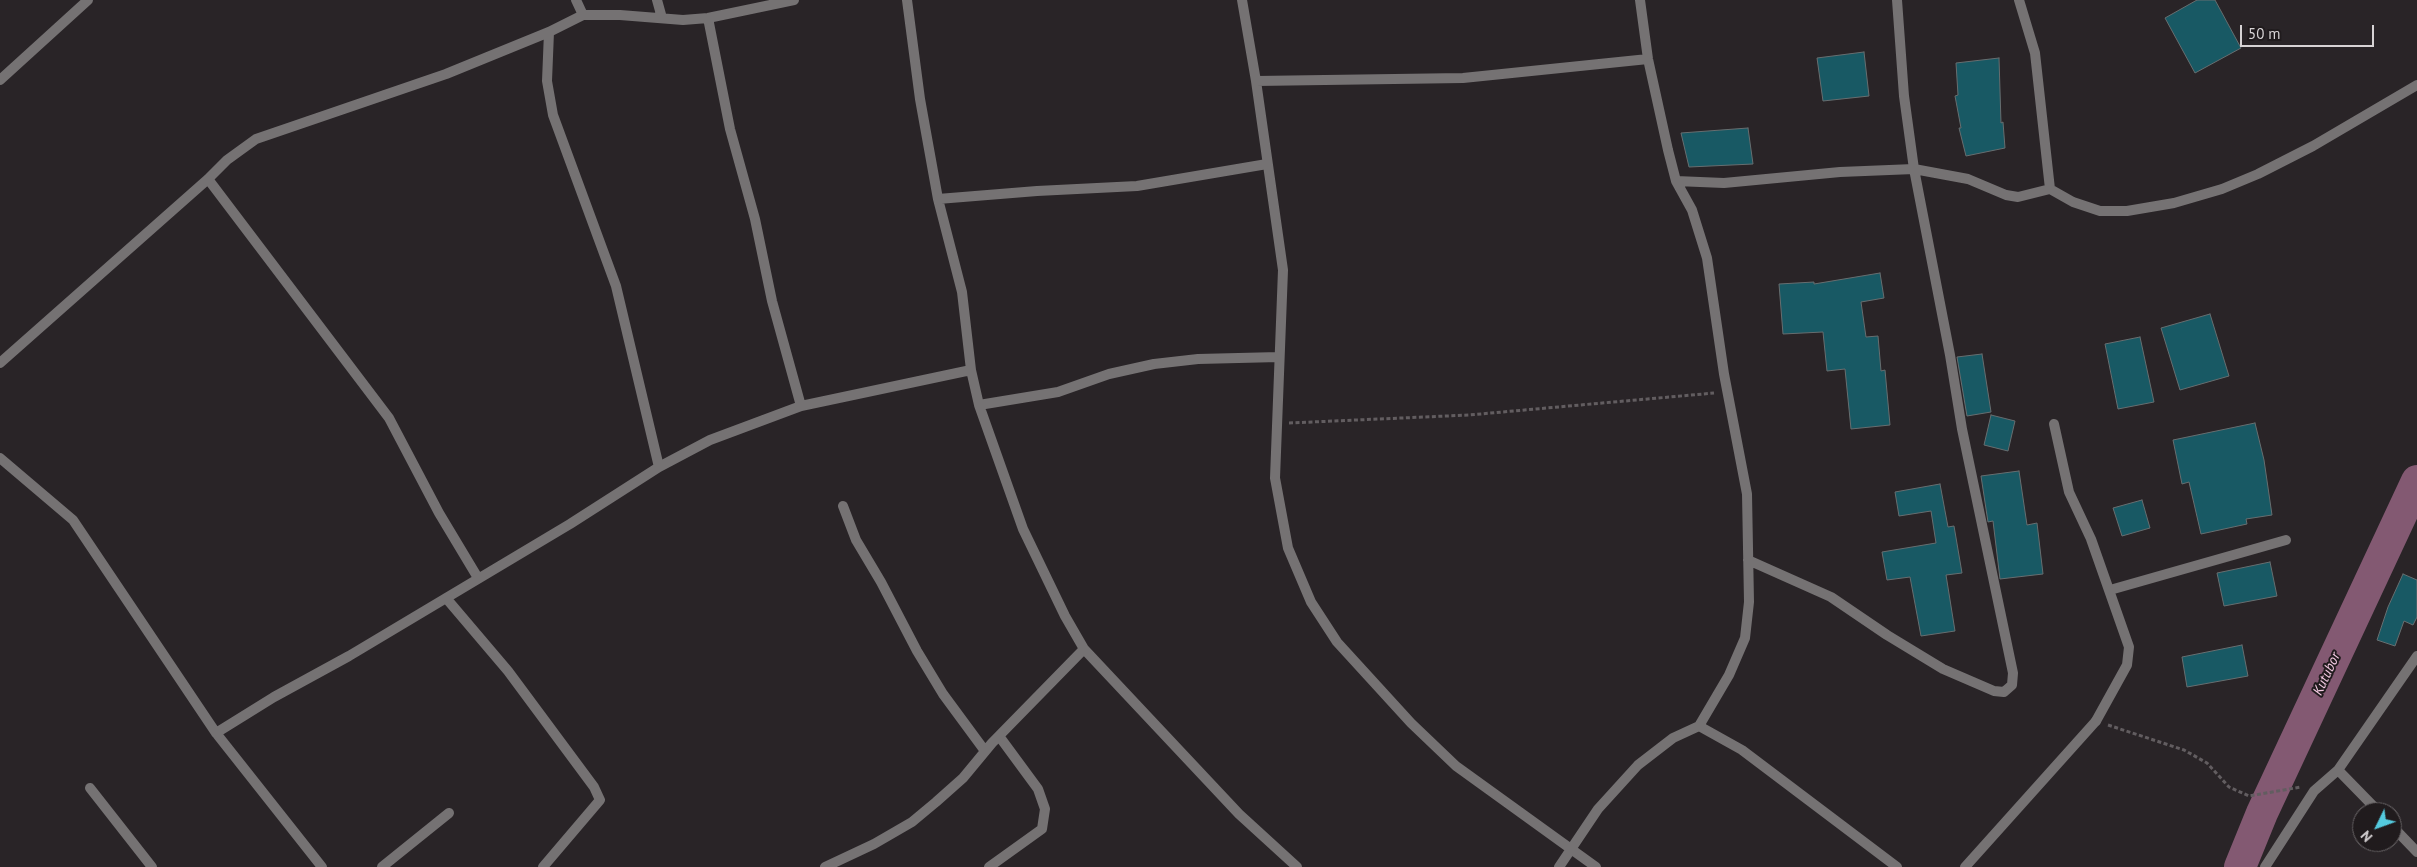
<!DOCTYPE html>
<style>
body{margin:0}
#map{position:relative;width:2417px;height:867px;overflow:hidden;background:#292427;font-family:"PT Sans",sans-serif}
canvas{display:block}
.north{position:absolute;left:2352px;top:802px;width:50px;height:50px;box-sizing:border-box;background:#201b1d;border:1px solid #696567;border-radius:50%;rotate:228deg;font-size:14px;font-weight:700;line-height:20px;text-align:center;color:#d7d3d5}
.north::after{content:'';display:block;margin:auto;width:18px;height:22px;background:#54cade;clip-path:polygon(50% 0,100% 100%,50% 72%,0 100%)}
.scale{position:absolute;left:2240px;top:25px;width:134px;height:22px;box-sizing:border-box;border:2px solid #d7d3d5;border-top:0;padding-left:6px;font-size:15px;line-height:18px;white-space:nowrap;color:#d7d3d5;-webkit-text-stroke:4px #201b1d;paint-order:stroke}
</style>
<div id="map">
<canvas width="2417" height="867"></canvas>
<div class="north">N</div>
<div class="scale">50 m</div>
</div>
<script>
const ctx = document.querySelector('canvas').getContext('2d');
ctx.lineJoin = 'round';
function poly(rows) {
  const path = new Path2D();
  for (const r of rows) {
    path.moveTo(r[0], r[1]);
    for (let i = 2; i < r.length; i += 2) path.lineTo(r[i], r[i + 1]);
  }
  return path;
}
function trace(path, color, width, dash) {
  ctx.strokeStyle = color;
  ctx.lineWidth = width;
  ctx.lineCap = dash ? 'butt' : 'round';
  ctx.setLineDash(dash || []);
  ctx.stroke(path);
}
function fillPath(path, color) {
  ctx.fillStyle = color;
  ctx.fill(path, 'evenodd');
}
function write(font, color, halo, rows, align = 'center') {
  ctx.font = font + ' "PT Sans",sans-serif';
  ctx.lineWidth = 4;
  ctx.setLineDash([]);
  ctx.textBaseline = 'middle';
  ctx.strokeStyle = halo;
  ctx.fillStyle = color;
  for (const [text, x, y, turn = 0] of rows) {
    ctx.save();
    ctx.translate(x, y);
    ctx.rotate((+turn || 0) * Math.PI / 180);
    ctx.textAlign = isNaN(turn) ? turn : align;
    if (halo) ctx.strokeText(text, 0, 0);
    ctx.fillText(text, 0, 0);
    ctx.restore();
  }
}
trace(poly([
 [2240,867,2262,813,2417,481]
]), '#835972', 32);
const building = poly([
 [2197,0,2215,0,2241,48,2195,73,2165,18,2197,0],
 [1864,52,1869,96,1823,101,1817,58,1864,52],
 [1999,58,2001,123,2003,122,2005,148,1966,156,1959,128,1961,128,1955,96,1958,95,1956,63,1999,58],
 [1748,128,1753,164,1689,167,1681,133,1748,128],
 [1880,273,1884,298,1861,302,1866,337,1878,336,1881,371,1885,370,1890,425,1851,429,1845,369,1827,371,1823,332,1783,334,1779,284,1814,282,1814,284,1880,273],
 [2210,314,2229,376,2180,390,2161,328,2210,314],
 [2140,337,2154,402,2118,409,2105,344,2140,337],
 [1982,354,1991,412,1967,416,1957,357,1982,354],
 [1991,415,2015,421,2008,451,1984,445,1991,415],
 [2255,423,2264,460,2272,515,2246,519,2247,524,2201,534,2189,482,2182,484,2173,440,2255,423],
 [2019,471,2027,525,2037,523,2043,574,2000,579,1993,521,1988,522,1981,476,2019,471],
 [1940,484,1948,527,1954,526,1962,573,1946,575,1955,631,1921,636,1910,577,1887,580,1882,552,1936,543,1931,511,1899,516,1895,492,1940,484],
 [2142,500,2150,528,2122,536,2113,508,2142,500],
 [2270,562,2277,596,2224,606,2217,573,2270,562],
 [2403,574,2417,580,2417,617,2413,625,2404,621,2395,646,2377,640,2388,607,2403,574],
 [2242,645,2248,676,2187,687,2182,657,2242,645]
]);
fillPath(building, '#185964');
trace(building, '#676e70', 1);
trace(poly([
 [1289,423,1469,415,1714,393],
 [2108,725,2184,750,2207,763,2229,787,2249,796,2301,787]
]), '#625d60', 3, [4, 2.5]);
trace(poly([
 [2054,424,2069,492,2091,539,2129,647,2127,665,2096,721],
 [2110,590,2286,540]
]), '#757273', 10);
trace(poly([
 [576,0,583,15],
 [657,0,662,18],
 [907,0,920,99,938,199,962,292,971,370,979,405,1023,529,1065,616,1084,649,1239,814,1297,867],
 [1242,0,1256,81,1283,270,1275,478,1288,548,1311,602,1337,642,1411,723,1456,766,1596,867],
 [1640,0,1648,59,1668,150,1676,181,1692,210,1707,258,1724,374,1747,494,1749,602,1745,638,1729,675,1699,726],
 [2019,0,2035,53,2050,189],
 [708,18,730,129,755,219,772,301,801,406],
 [549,32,547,81,553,115,616,286,659,467],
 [0,80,88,0],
 [1256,81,1463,78,1648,59],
 [208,179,389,418,439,513,478,578],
 [1676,181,1724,183,1840,172,1914,169,1968,179,2006,195,2018,197,2050,189,2073,202,2100,211,2127,211,2174,203,2222,189,2258,174,2313,146,2417,85],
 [938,199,1037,191,1137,186,1267,164],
 [0,363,208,179,227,160,256,139,446,74,549,32,583,15,620,15,683,20,708,18,794,0],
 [979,405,1058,392,1109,374,1154,364,1198,359,1279,357],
 [0,458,73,520,216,733,322,867],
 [843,506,856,540,881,582,917,651,943,694,985,751],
 [1748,560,1831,597,1887,635,1943,669,1994,691,2004,692,2012,685,2013,673,1962,429,1950,355,1914,169,1904,96,1897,0],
 [446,598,508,671,594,787,600,800,543,867],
 [216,733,274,697,349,656,570,524,659,467,710,440,801,406,971,370],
 [2338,770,2417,656],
 [90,788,152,867],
 [2392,826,2417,852],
 [382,867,449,813],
 [825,867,874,844,912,822,936,802,963,778,992,743,1084,649],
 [989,867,1042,829,1045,809,1038,789,999,736],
 [1559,867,1598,809,1638,765,1673,738,1699,726,1742,750,1897,867],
 [1965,867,2096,721],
 [2265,867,2314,791,2338,770,2379,812]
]), '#757273', 10);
write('italic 14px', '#f6cce4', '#201b1d', [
 ["Kutubor",2327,674,-65]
]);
</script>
